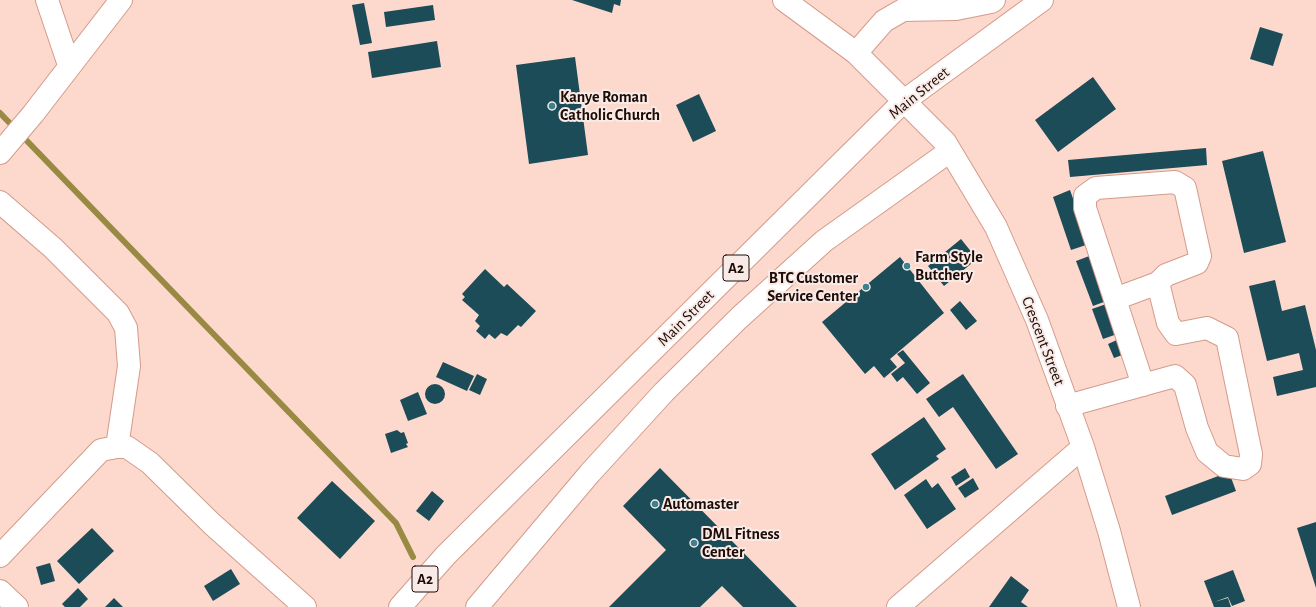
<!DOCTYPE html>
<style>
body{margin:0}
canvas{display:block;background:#fdd8cd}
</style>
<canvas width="1316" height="607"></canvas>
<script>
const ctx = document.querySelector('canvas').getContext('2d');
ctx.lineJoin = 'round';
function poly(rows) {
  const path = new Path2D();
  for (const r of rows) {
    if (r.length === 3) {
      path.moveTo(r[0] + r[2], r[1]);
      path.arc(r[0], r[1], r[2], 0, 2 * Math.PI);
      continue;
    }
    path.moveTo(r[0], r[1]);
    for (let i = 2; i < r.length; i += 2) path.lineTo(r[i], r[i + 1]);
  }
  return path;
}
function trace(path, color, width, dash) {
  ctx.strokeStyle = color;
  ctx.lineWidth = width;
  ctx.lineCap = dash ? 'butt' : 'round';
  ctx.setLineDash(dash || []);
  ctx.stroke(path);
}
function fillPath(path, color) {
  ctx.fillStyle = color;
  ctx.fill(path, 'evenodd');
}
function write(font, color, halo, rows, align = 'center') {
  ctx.font = font + ' "Alegreya Sans",sans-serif';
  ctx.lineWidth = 4;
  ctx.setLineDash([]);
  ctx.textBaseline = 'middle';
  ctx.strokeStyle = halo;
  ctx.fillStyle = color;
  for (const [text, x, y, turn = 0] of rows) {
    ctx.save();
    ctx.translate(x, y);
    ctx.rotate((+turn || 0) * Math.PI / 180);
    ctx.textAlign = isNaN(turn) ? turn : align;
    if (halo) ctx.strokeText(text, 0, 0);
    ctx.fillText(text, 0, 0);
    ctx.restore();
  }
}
trace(poly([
 [0,113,396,523,413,557]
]), '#998a43', 6);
fillPath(poly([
 [572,0,621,0,620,6,614,4,612,13],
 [364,3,372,43,360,45,352,5],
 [433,5,435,20,386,27,384,12],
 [1260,27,1283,34,1273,66,1250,59],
 [437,41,441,67,372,78,368,52],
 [575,57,588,155,529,164,516,65],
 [1093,77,1116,109,1058,152,1035,120],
 [699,94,716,131,693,142,676,105],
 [1206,148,1207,165,1070,177,1068,160],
 [1263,151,1286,242,1244,253,1222,161],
 [1070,190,1089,244,1071,250,1053,197],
 [961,239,977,259,944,286,928,266],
 [1092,255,1109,300,1093,306,1076,261],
 [900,257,944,313,890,359,897,367,884,378,874,366,865,374,822,322],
 [485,269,504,287,507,284,536,311,521,327,518,325,507,336,501,333,495,339,489,334,485,339,476,331,480,326,475,321,479,315,462,300,465,297,462,294],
 [1275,280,1282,311,1305,305,1316,350,1316,387,1277,396,1273,377,1303,370,1299,353,1267,361,1249,286],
 [960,301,977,321,966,330,950,310],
 [1112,302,1123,332,1103,339,1092,309],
 [1119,339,1125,354,1114,358,1108,344],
 [903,350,930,383,917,394,903,377,897,382,891,374,905,363,897,354],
 [443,362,474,376,467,391,436,377],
 [477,374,487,379,480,395,469,390],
 [963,374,1018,454,996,469,953,407,939,417,926,399],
 [435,394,10],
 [418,392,427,414,408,421,400,400],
 [924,417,946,449,936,456,939,459,895,490,871,454],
 [397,430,401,433,404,432,408,443,406,444,408,447,391,453,385,434],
 [660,468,797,607,743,607,722,586,700,607,609,607,666,550,623,506],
 [965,468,970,477,956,486,951,477],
 [1229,472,1236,491,1172,515,1165,496],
 [973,478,979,489,965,498,958,488],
 [926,479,932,488,938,483,956,509,927,529,904,495],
 [332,481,375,521,340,559,297,518],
 [432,491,444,501,429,521,416,511],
 [1316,522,1316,588,1297,528],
 [92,528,114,551,79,584,57,561],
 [50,563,55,581,41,585,36,567],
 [231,569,240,584,213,601,204,586],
 [1233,570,1245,601,1232,606,1228,597,1214,602,1228,598,1231,607,1214,607,1204,581],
 [1011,576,1029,590,1021,602,1028,607,989,607],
 [78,588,88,599,80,607,65,607,62,604],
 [114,598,123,607,105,607]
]), '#1b4c58');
const minor = poly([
 [47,0,69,65],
 [784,0,856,53,945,142,996,227,1037,320,1083,447,1109,531,1129,607],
 [856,53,884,21,903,10,956,9,991,2,994,0],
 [0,153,33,114,121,0],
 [0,202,53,248,118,313,126,328,129,366,117,447],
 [1115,299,1158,283],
 [1067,406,1175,376,1185,385,1197,428,1207,452,1224,466,1243,469,1250,464,1251,454,1227,338,1207,328,1176,334,1168,323,1158,283,1166,275,1197,263,1200,256,1185,188,1175,182,1096,188,1085,196,1085,208,1143,385],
 [0,556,101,450,117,447,127,447,150,463,212,524,305,607],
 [0,591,17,607],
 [477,607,590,473,664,392,739,318,824,241,950,151],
 [898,607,1083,447]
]);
const highway = poly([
 [400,607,446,555,904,101,1042,0]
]);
trace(minor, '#d49b8a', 24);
trace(highway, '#d49b8a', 24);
trace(minor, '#fff', 22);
trace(highway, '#fff', 22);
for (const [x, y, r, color] of [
 [552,106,4,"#3d8091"],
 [907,266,4,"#3d8091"],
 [866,287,4,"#3d8091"],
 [655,504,4,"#3d8091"],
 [694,543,4,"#3d8091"]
]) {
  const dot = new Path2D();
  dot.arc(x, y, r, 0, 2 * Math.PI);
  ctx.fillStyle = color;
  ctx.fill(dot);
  trace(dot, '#f8ebe7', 1.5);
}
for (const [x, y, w] of [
 [736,268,26],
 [425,579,26]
]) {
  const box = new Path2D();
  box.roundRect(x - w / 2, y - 13, w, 26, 3);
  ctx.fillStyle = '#f8ebe7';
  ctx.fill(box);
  trace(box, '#1f0b06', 1);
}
write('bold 15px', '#1f0b06', null, [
 ["A2",736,268],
 ["A2",425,579]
]);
write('16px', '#1f0b06', '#f8ebe7', [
 ["Main Street",919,93,-39],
 ["Main Street",686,318,-45],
 ["Crescent Street",1043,341,69]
]);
write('bold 16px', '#1f0b06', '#f8ebe7', [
 ["Kanye Roman",560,97],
 ["Catholic Church",560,115],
 ["Farm Style",915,257],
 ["Butchery",915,275],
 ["BTC Customer",858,278,"right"],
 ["Service Center",858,296,"right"],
 ["Automaster",663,504],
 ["DML Fitness",702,534],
 ["Center",702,552]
], 'left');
</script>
